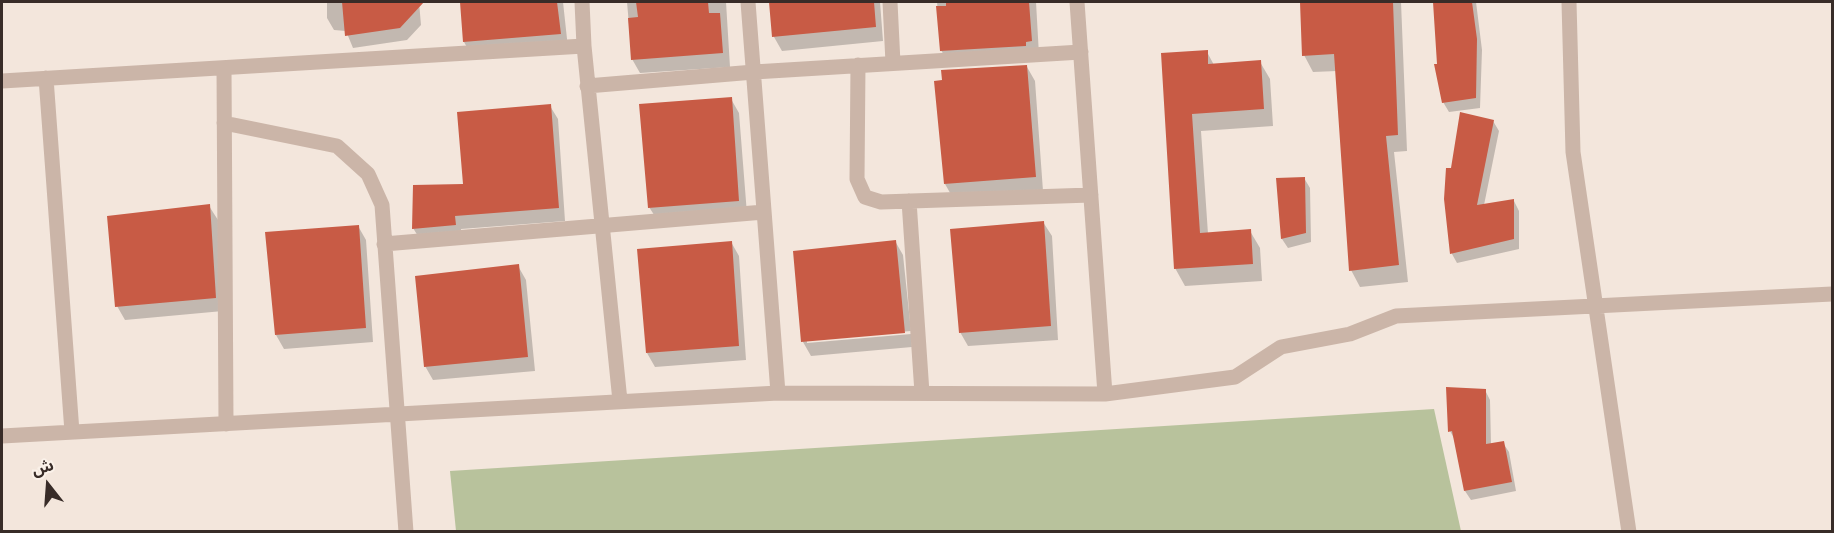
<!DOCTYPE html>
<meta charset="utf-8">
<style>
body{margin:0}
#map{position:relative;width:1834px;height:533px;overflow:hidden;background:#f3e6dc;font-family:"Nunito Sans","Noto Sans Arabic",sans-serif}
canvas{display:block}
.frame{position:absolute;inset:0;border:3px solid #382c28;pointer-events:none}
.north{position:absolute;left:18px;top:455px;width:60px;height:60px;-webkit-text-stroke:4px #faf1e9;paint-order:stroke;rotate:343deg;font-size:16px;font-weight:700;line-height:24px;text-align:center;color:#382c28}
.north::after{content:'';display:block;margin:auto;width:21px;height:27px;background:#382c28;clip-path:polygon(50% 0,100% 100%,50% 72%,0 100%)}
</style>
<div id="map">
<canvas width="1834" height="533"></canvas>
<div class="frame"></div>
<div class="north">ش</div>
</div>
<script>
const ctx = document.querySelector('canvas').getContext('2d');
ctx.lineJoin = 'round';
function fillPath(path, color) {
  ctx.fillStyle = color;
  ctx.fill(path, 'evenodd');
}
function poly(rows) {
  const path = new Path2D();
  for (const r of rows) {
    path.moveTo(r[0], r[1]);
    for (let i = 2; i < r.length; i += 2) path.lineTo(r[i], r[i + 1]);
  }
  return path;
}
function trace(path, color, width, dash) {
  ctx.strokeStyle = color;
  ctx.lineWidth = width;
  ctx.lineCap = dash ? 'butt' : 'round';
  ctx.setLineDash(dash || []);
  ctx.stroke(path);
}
fillPath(poly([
 [1434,409,1461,531,456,531,450,471]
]), '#b8c29c');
fillPath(poly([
 [327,2,419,2,421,25,407,40,353,48,346,31,334,30,327,18],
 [462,2,563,2,568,48,472,56,464,42],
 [627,2,726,2,730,67,640,73,632,59],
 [771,2,880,2,883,41,782,51,774,37],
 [937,2,1036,2,1039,55,949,64,941,50],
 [1302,2,1401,2,1407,151,1394,152,1408,282,1360,287,1351,270,1337,71,1313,72,1304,55],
 [1434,2,1476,2,1482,50,1480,108,1449,112,1443,102],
 [1207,52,1214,65,1260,62,1270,79,1273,126,1201,131,1208,234,1250,231,1260,248,1262,281,1185,286,1175,268,1162,54],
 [1027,67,1035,81,1043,191,953,198,945,184],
 [731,99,739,113,747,214,658,221,649,207],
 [550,106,558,119,565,221,461,229,462,238,421,241,413,228,464,185],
 [1493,121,1499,131,1484,205,1514,201,1519,211,1519,249,1457,263,1452,254,1453,169],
 [1304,178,1310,188,1311,242,1288,248,1282,239,1277,180],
 [209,206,218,220,223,311,125,320,117,306],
 [1043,222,1052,236,1058,340,968,346,960,332],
 [358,226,366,240,373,342,284,349,276,335],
 [895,241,903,255,911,331,807,340,807,343,911,334,912,347,811,356,803,342,794,253],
 [731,242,739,256,746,360,655,367,647,353],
 [518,266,526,280,535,371,433,380,425,366],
 [1485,390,1490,400,1491,445,1503,443,1509,452,1516,491,1471,500,1465,491,1455,440,1450,431]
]), '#0003');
fillPath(poly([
 [342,2,424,2,400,28,345,36],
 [460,2,557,2,561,34,463,42],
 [636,2,708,2,709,13,720,13,723,53,631,60,628,18,638,17],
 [769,2,874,2,876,27,772,37],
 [946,2,1029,2,1032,41,1026,42,1026,46,940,51,936,6,946,6],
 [1300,2,1393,2,1398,135,1386,136,1399,265,1349,271,1334,54,1302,56],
 [1433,2,1472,2,1477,39,1476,98,1442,103,1434,64,1437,64],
 [1208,50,1208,64,1261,60,1264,109,1192,114,1200,233,1251,229,1253,264,1174,269,1161,53],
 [1027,65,1036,177,944,184,934,81,942,80,941,70],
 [732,97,739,201,648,208,639,104],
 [551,104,559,208,455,216,456,225,412,229,413,185,463,184,457,112],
 [1460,112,1494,120,1477,205,1514,199,1514,239,1450,254,1444,199,1446,168,1451,168],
 [1305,177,1306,233,1281,239,1276,178],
 [210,204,216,298,115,307,107,216],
 [1044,221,1051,326,959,333,950,229],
 [359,225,366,328,275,335,265,232],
 [896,240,905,333,801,342,793,251],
 [732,241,739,346,646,353,637,249],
 [519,264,528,357,424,367,415,276],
 [1446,387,1486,389,1486,444,1504,441,1512,482,1464,491,1452,431,1448,432]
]), '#c85b45');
trace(poly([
 [582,2,584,46,620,401],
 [748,2,778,393],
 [890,2,893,63],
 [1077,2,1105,394],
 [1569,2,1573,152,1629,532],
 [858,65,857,179,865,197,881,202,1091,195],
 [224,68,226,424],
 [46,78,72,432],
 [2,81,584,46],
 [587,86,754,72,1081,52],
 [224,123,337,146,368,174,382,205,406,532],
 [909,201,922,393],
 [384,244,764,212],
 [2,436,778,393,1105,394,1235,377,1281,347,1350,334,1396,316,1832,294]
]), '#cbb5a8', 15);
</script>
